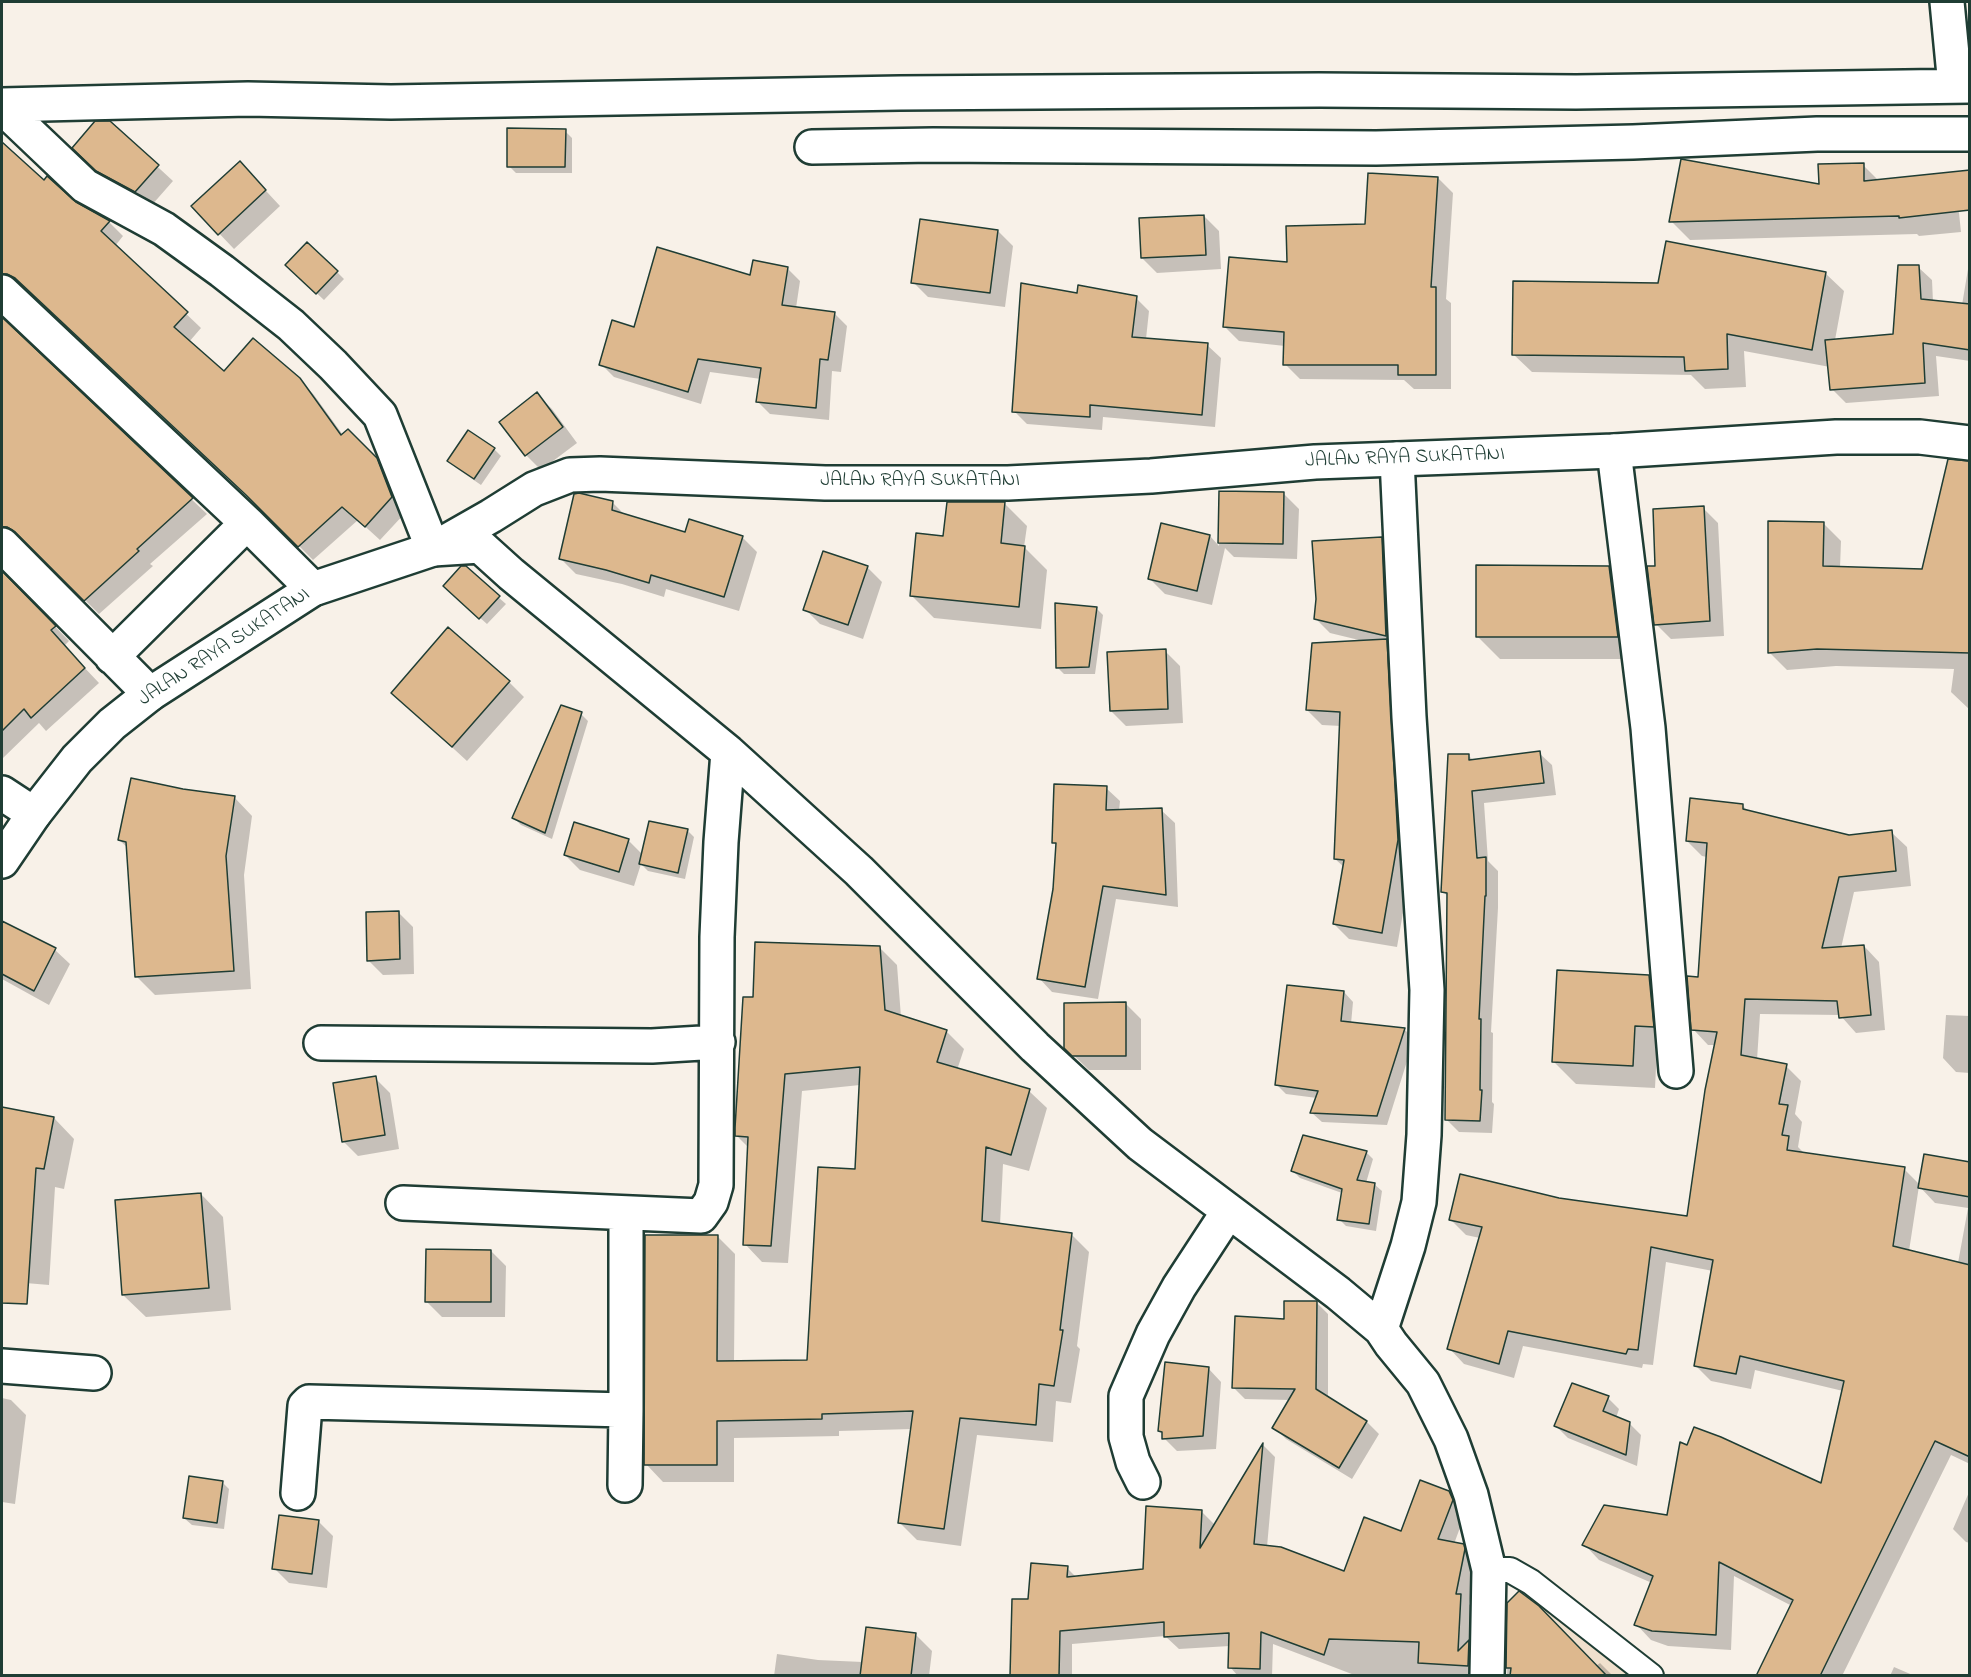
<!DOCTYPE html>
<style>
body{margin:0}
#map{position:relative;width:1971px;height:1677px;overflow:hidden;background:#f8f1e8;font-family:"Indie Flower",sans-serif}
canvas{display:block}
.frame{position:absolute;inset:0;border:3px solid #1f3d34;pointer-events:none}
</style>
<div id="map">
<canvas width="1971" height="1677"></canvas>
<div class="frame"></div>
</div>
<script>
const ctx = document.querySelector('canvas').getContext('2d');
ctx.lineJoin = 'round';
function fillPath(path, color) {
  ctx.fillStyle = color;
  ctx.fill(path, 'evenodd');
}
function poly(rows) {
  const path = new Path2D();
  for (const r of rows) {
    path.moveTo(r[0], r[1]);
    for (let i = 2; i < r.length; i += 2) path.lineTo(r[i], r[i + 1]);
  }
  return path;
}
function trace(path, color, width, dash) {
  ctx.strokeStyle = color;
  ctx.lineWidth = width;
  ctx.lineCap = dash ? 'butt' : 'round';
  ctx.setLineDash(dash || []);
  ctx.stroke(path);
}
function write(font, color, halo, rows, align = 'center') {
  ctx.font = font + ' "Indie Flower",sans-serif';
  ctx.lineWidth = 6;
  ctx.setLineDash([]);
  ctx.textBaseline = 'middle';
  ctx.strokeStyle = halo;
  ctx.fillStyle = color;
  for (const [text, x, y, turn = 0] of rows) {
    ctx.save();
    ctx.translate(x, y);
    ctx.rotate((+turn || 0) * Math.PI / 180);
    ctx.textAlign = isNaN(turn) ? turn : align;
    if (halo) ctx.strokeText(text, 0, 0);
    ctx.fillText(text, 0, 0);
    ctx.restore();
  }
}
fillPath(poly([
 [1541,1602,1636,1676,1516,1676,1517,1603]
]), '#f0e0cd');
fillPath(poly([
 [110,123,173,181,151,206,113,185,89,163],
 [565,131,572,138,572,173,516,173,509,166],
 [2,144,44,182,75,204,109,222,123,236,115,246,201,328,189,342,224,373,299,379,314,395,343,435,348,431,391,474,406,512,380,540,358,520,313,560,261,508,31,293,21,288,11,288,2,296],
 [1863,165,1879,181,1957,194,1961,232,1919,236,1917,234,1690,240,1671,221,1820,186],
 [254,178,280,206,234,249,193,206],
 [1438,178,1453,193,1446,299,1451,303,1451,389,1414,389,1404,380,1300,379,1285,364,1285,346,1239,341,1224,326,1366,226],
 [1204,216,1219,231,1221,269,1157,273,1142,258],
 [998,231,1013,246,1005,307,928,297,913,282],
 [1970,257,1970,361,1936,356,1939,396,1846,403,1832,389,1830,367,1744,351,1746,387,1705,389,1691,375,1532,372,1513,354,1659,284,1825,273,1844,291,1835,340,1894,336,1918,267,1932,280,1933,302,1962,305],
 [787,268,800,281,796,308,834,313,847,326,841,372,832,371,829,420,770,414,757,401,761,379,710,372,701,404,614,377,601,364,635,329,751,277],
 [294,272,337,272,344,279,324,300],
 [1078,294,1136,298,1149,311,1146,339,1207,345,1221,358,1215,427,1103,417,1102,430,1027,424,1014,411],
 [2,319,207,514,150,564,153,566,99,614,31,546,23,541,13,541,2,549],
 [537,394,552,409,577,443,541,470,526,455,501,422],
 [494,449,501,456,481,485,456,468,449,461],
 [1970,463,1970,710,1951,692,1954,669,1836,666,1787,670,1769,652,1823,523,1841,541,1840,568,1923,571],
 [1221,492,1284,494,1299,509,1297,559,1234,557,1225,548,1212,605,1165,594,1150,579,1210,536,1219,546],
 [613,503,625,515,686,533,742,537,757,552,739,611,666,589,664,597,622,584,576,574,561,559],
 [1004,503,1027,526,1024,547,1047,570,1041,629,934,618,912,596,944,538],
 [1703,508,1718,523,1724,636,1671,639,1656,624,1657,568],
 [1381,539,1396,554,1413,856,1397,947,1349,939,1334,924,1344,867,1335,859,1341,726,1322,725,1307,710,1363,641,1330,633,1315,618],
 [867,567,882,582,863,639,820,624,805,609],
 [1609,568,1631,590,1640,659,1500,659,1477,636],
 [2,572,69,641,64,646,99,683,46,731,39,723,2,759],
 [452,593,498,597,506,604,487,624],
 [1096,608,1103,615,1095,674,1064,674,1057,667],
 [1165,651,1180,666,1183,723,1126,726,1111,711],
 [509,682,524,697,467,761,393,693],
 [581,714,588,721,552,839,521,825,514,818],
 [1539,753,1552,765,1556,795,1484,803,1488,861,1498,871,1498,908,1491,1032,1493,1033,1492,1102,1494,1104,1492,1133,1459,1132,1446,1119,1449,897,1443,892,1468,755,1474,761],
 [1106,788,1120,801,1119,811,1161,810,1175,823,1178,907,1116,899,1098,999,1052,992,1039,978,1054,890,1057,846,1053,842],
 [183,790,234,797,252,816,244,875,251,989,155,995,137,977,128,848,119,840],
 [1742,805,1749,812,1849,837,1891,832,1907,847,1911,886,1854,892,1841,948,1864,946,1879,962,1885,1030,1856,1033,1840,1015,1760,1014,1757,1060,1786,1066,1801,1081,1795,1114,1802,1122,1798,1147,1804,1153,1904,1169,1920,1185,1970,1163,1970,1464,1951,1455,1842,1676,1758,1676,1792,1606,1734,1576,1731,1650,1668,1646,1651,1640,1636,1624,1652,1583,1599,1560,1584,1544,1668,1517,1688,1447,1822,1486,1843,1391,1755,1370,1751,1389,1711,1381,1696,1366,1713,1271,1666,1262,1653,1365,1643,1364,1642,1368,1523,1346,1514,1378,1464,1364,1449,1348,1480,1238,1466,1235,1450,1219,1558,1199,1689,1217,1716,1045,1708,1045,1693,1029,1699,978,1707,857,1702,856,1687,841],
 [1919,1186,1935,1203,1968,1208,1958,1263,1909,1251],
 [687,830,694,837,685,879,648,871,641,864,634,886,580,870,565,855,628,840,643,855],
 [398,912,413,927,414,974,383,975,368,960],
 [9,926,55,950,70,964,49,1005,2,979,2,940],
 [879,947,897,965,901,1017,946,1031,964,1049,957,1070,1029,1091,1047,1108,1029,1171,1003,1164,1000,1225,1071,1234,1089,1252,1077,1346,1080,1349,1071,1403,1056,1401,1053,1442,977,1435,961,1546,917,1540,899,1522,912,1429,839,1431,839,1436,734,1438,734,1482,663,1482,646,1464,717,1236,735,1254,734,1362,808,1361,856,1171,860,1085,802,1091,788,1263,762,1262,745,1244,749,1148,736,1135,754,999],
 [1649,976,1671,999,1675,1049,1657,1048,1655,1088,1576,1084,1553,1061],
 [1344,992,1353,1002,1351,1024,1404,1029,1414,1039,1387,1125,1322,1122,1312,1113,1317,1098,1286,1094,1276,1084],
 [1126,1004,1141,1019,1141,1070,1089,1070,1065,1047],
 [1946,1015,1970,1016,1970,1073,1956,1072,1943,1058],
 [375,1078,390,1093,399,1149,358,1156,343,1141],
 [2,1108,54,1118,74,1139,64,1189,55,1187,49,1285,2,1281],
 [1366,1152,1373,1159,1366,1183,1374,1184,1382,1191,1376,1231,1346,1226,1339,1219,1342,1193,1300,1178,1293,1171],
 [201,1194,223,1217,231,1310,146,1317,123,1295],
 [491,1251,506,1266,505,1317,442,1317,427,1302],
 [1316,1302,1328,1314,1328,1398,1367,1422,1379,1434,1352,1479,1286,1439,1274,1427,1290,1400,1245,1399,1233,1387,1285,1320],
 [1208,1368,1221,1382,1216,1449,1177,1451,1164,1438,1164,1435,1159,1431],
 [2,1398,11,1400,26,1415,15,1504,2,1502],
 [1608,1398,1619,1409,1616,1418,1629,1423,1641,1435,1637,1466,1568,1438,1556,1426],
 [1263,1445,1275,1457,1267,1547,1345,1573,1402,1533,1449,1492,1462,1505,1465,1514,1454,1544,1463,1546,1476,1559,1477,1563,1469,1604,1473,1609,1480,1676,1357,1676,1273,1644,1272,1676,1238,1676,1230,1667,1230,1646,1179,1649,1165,1636,1072,1644,1072,1676,1011,1676,1030,1601,1067,1568,1076,1577,1145,1570,1201,1511,1215,1525],
 [222,1482,229,1489,224,1529,192,1525,184,1518],
 [1970,1490,1970,1543,1966,1542,1953,1529],
 [318,1521,333,1536,327,1588,289,1583,274,1568],
 [1509,1603,1596,1666,1600,1663,1613,1676,1507,1676],
 [915,1634,932,1651,929,1676,774,1676,777,1654,818,1660,863,1662],
 [1894,1667,1915,1676,1890,1676]
]), '#0003');
const building = poly([
 [95,121,110,121,159,165,135,192,96,171,72,148,95,121],
 [507,128,566,129,565,167,507,167,507,128],
 [2,142,44,180,47,176,76,202,110,221,101,231,188,312,174,327,224,371,253,338,300,378,341,435,348,429,377,458,392,497,365,527,342,507,298,547,246,495,15,278,7,274,2,274,2,142],
 [1681,159,1819,184,1818,164,1864,163,1864,181,1970,170,1970,210,1899,218,1899,216,1669,222,1681,159],
 [240,161,266,190,218,235,191,206,240,161],
 [1368,173,1438,177,1431,287,1436,287,1436,375,1398,375,1398,365,1283,365,1284,332,1223,327,1229,257,1287,262,1286,226,1365,224,1368,173],
 [1204,215,1206,255,1141,258,1139,218,1204,215],
 [920,219,998,230,990,293,911,283,920,219],
 [1666,241,1826,272,1812,350,1727,334,1728,369,1685,371,1684,357,1512,355,1513,281,1658,283,1666,241],
 [307,242,338,271,316,294,285,265,307,242],
 [657,247,750,275,753,260,788,267,782,305,835,312,828,360,820,359,816,408,756,402,761,368,698,359,688,392,599,365,612,320,634,327,657,247],
 [1898,265,1919,265,1921,299,1970,304,1970,350,1923,343,1925,383,1830,390,1825,340,1893,334,1898,265],
 [1021,283,1077,293,1078,285,1137,296,1132,337,1208,343,1202,415,1090,405,1090,417,1012,412,1021,283],
 [2,317,193,498,137,549,139,551,84,601,15,532,7,527,2,527,2,317],
 [537,392,563,427,525,456,499,422,537,392],
 [468,430,495,448,474,479,447,461,468,430],
 [1948,459,1970,461,1970,653,1817,649,1768,653,1768,521,1824,522,1823,566,1922,569,1948,459],
 [1219,491,1284,492,1283,544,1218,543,1219,491],
 [579,493,613,501,612,510,685,532,689,519,743,536,724,597,651,575,649,583,606,570,559,559,574,494,579,493],
 [947,502,1005,502,1001,543,1025,546,1019,607,910,596,916,533,943,536,947,502],
 [1704,506,1710,621,1654,625,1647,566,1655,566,1653,509,1704,506],
 [1161,523,1210,535,1197,591,1148,579,1161,523],
 [1382,537,1386,636,1314,619,1316,599,1312,541,1382,537],
 [823,551,868,566,848,625,803,610,823,551],
 [1476,565,1609,566,1618,637,1476,637,1476,565],
 [461,566,466,566,500,596,479,619,443,586,461,566],
 [2,571,56,626,51,630,85,668,31,718,24,709,2,731,2,571],
 [1055,603,1097,607,1089,667,1056,668,1055,603],
 [448,627,510,681,452,747,391,693,448,627],
 [1387,639,1398,840,1382,933,1333,924,1344,860,1334,859,1340,712,1306,710,1312,643,1387,639],
 [1166,649,1168,709,1110,711,1107,652,1166,649],
 [561,705,582,712,545,833,512,818,561,705],
 [1540,751,1544,783,1472,791,1477,858,1486,857,1486,896,1485,896,1479,1019,1481,1019,1480,1090,1482,1090,1480,1121,1445,1120,1447,893,1441,892,1448,754,1469,754,1469,760,1540,751],
 [131,778,183,789,235,796,226,856,234,971,135,977,126,842,118,840,131,778],
 [1054,784,1107,786,1106,810,1162,808,1166,895,1103,886,1085,987,1037,979,1053,889,1056,843,1052,843,1054,784],
 [1690,798,1743,804,1743,809,1849,835,1892,830,1896,871,1839,877,1822,948,1864,945,1871,1015,1839,1018,1837,1001,1745,999,1741,1055,1787,1064,1779,1104,1788,1105,1782,1135,1789,1136,1787,1150,1905,1167,1893,1246,1970,1265,1970,1457,1935,1441,1820,1676,1756,1676,1793,1600,1719,1562,1716,1635,1652,1631,1634,1625,1653,1576,1582,1545,1604,1505,1667,1515,1680,1442,1687,1445,1694,1427,1721,1437,1821,1483,1844,1381,1740,1356,1736,1374,1694,1366,1713,1260,1651,1247,1638,1350,1628,1349,1626,1354,1508,1331,1499,1364,1447,1349,1482,1227,1449,1220,1460,1174,1559,1198,1687,1216,1705,1090,1717,1032,1691,1030,1687,976,1698,977,1707,843,1686,841,1690,798],
 [649,821,688,829,678,873,639,864,649,821],
 [574,822,629,839,619,872,564,855,574,822],
 [399,911,400,959,367,961,366,912,399,911],
 [2,921,56,948,34,991,2,974,2,921],
 [755,942,880,946,885,1010,947,1030,937,1062,1030,1089,1011,1155,986,1147,982,1221,1072,1233,1060,1330,1063,1330,1054,1386,1039,1384,1036,1425,960,1418,944,1529,898,1523,913,1411,822,1414,822,1419,717,1421,717,1465,644,1465,645,1235,718,1235,717,1361,807,1360,818,1167,855,1169,860,1067,785,1074,771,1246,743,1245,748,1137,735,1136,735,1128,743,997,753,997,755,942],
 [1557,970,1649,975,1654,1027,1635,1026,1633,1066,1552,1062,1557,970],
 [1287,985,1344,991,1341,1021,1405,1028,1377,1116,1310,1113,1318,1091,1275,1085,1287,985],
 [1126,1002,1126,1056,1072,1056,1064,1048,1064,1003,1126,1002],
 [376,1076,385,1135,342,1142,333,1083,376,1076],
 [2,1107,54,1117,44,1169,36,1168,27,1304,2,1303,2,1107],
 [1303,1135,1367,1151,1357,1180,1375,1183,1369,1224,1337,1220,1342,1189,1291,1171,1303,1135],
 [1924,1154,1970,1162,1970,1197,1918,1188,1924,1154],
 [201,1193,209,1288,122,1295,115,1200,201,1193],
 [426,1249,491,1250,491,1302,425,1302,426,1249],
 [1284,1301,1317,1301,1316,1389,1367,1421,1339,1468,1272,1428,1295,1389,1232,1388,1235,1316,1284,1319,1284,1301],
 [1165,1362,1209,1367,1203,1436,1162,1439,1162,1432,1158,1431,1165,1362],
 [1572,1383,1609,1396,1603,1411,1630,1422,1626,1455,1554,1426,1572,1383],
 [1263,1443,1254,1544,1281,1547,1344,1571,1364,1517,1401,1531,1420,1480,1449,1491,1453,1500,1438,1539,1464,1544,1465,1549,1456,1594,1461,1594,1458,1651,1469,1640,1468,1666,1418,1663,1419,1642,1329,1639,1324,1655,1261,1632,1260,1669,1228,1668,1229,1633,1164,1637,1164,1622,1060,1631,1059,1676,1010,1676,1012,1599,1028,1599,1031,1563,1068,1566,1067,1577,1143,1569,1146,1506,1202,1510,1200,1548,1263,1443],
 [189,1476,223,1481,217,1523,183,1518,189,1476],
 [279,1515,319,1520,312,1574,272,1569,279,1515],
 [1519,1591,1539,1606,1607,1676,1510,1676,1511,1668,1506,1668,1507,1603,1519,1591],
 [866,1627,916,1633,911,1676,860,1676,866,1627]
]);
fillPath(building, '#ddb88e');
trace(building, '#1f3d34', 1.5);
const service = poly([
 [1489,1570,1510,1570,1531,1582,1651,1676]
]);
const minor = poly([
 [1947,2,1955,86],
 [2,105,248,99,391,102,900,93,1319,90,1576,92,1970,86],
 [2,107,85,186,164,229,222,271,291,325,333,365,380,415,433,549,480,546,511,574,728,752,859,871,1035,1047,1140,1144,1338,1293,1381,1329,1391,1344,1423,1383,1451,1439,1471,1495,1489,1570,1487,1676],
 [812,147,933,145,1376,148,1633,142,1817,134,1970,134],
 [2,292,247,523,313,589],
 [1614,451,1648,728,1676,1071],
 [2,545,150,694],
 [112,657,247,523],
 [2,793,34,814],
 [321,1043,652,1046,718,1042],
 [403,1203,701,1216,711,1202,716,1185,717,937,721,842,728,752],
 [1381,1329,1408,1246,1419,1202,1424,1135,1427,990,1409,717,1397,459],
 [2,1366,94,1373],
 [1143,1482,1133,1462,1126,1437,1126,1396,1153,1334,1179,1287,1228,1212],
 [625,1485,626,1410],
 [298,1493,305,1406,309,1402,626,1410,626,1213]
]);
const tertiary = poly([
 [2,861,34,814,77,759,112,724,150,694,313,589,433,549,491,516,534,489,570,475,600,474,825,483,1008,483,1151,476,1315,462,1614,451,1836,437,1920,437,1970,443]
]);
trace(service, '#1f3d34', 28);
trace(minor, '#1f3d34', 38);
trace(tertiary, '#1f3d34', 38);
trace(service, '#fff', 24);
trace(minor, '#fff', 33);
trace(tertiary, '#fff', 33);
write('20px', '#1f3d34', '#fff', [
 ["JALAN RAYA SUKATANI",1405,459,-2],
 ["JALAN RAYA SUKATANI",920,482],
 ["JALAN RAYA SUKATANI",225,648,-33]
]);
</script>
